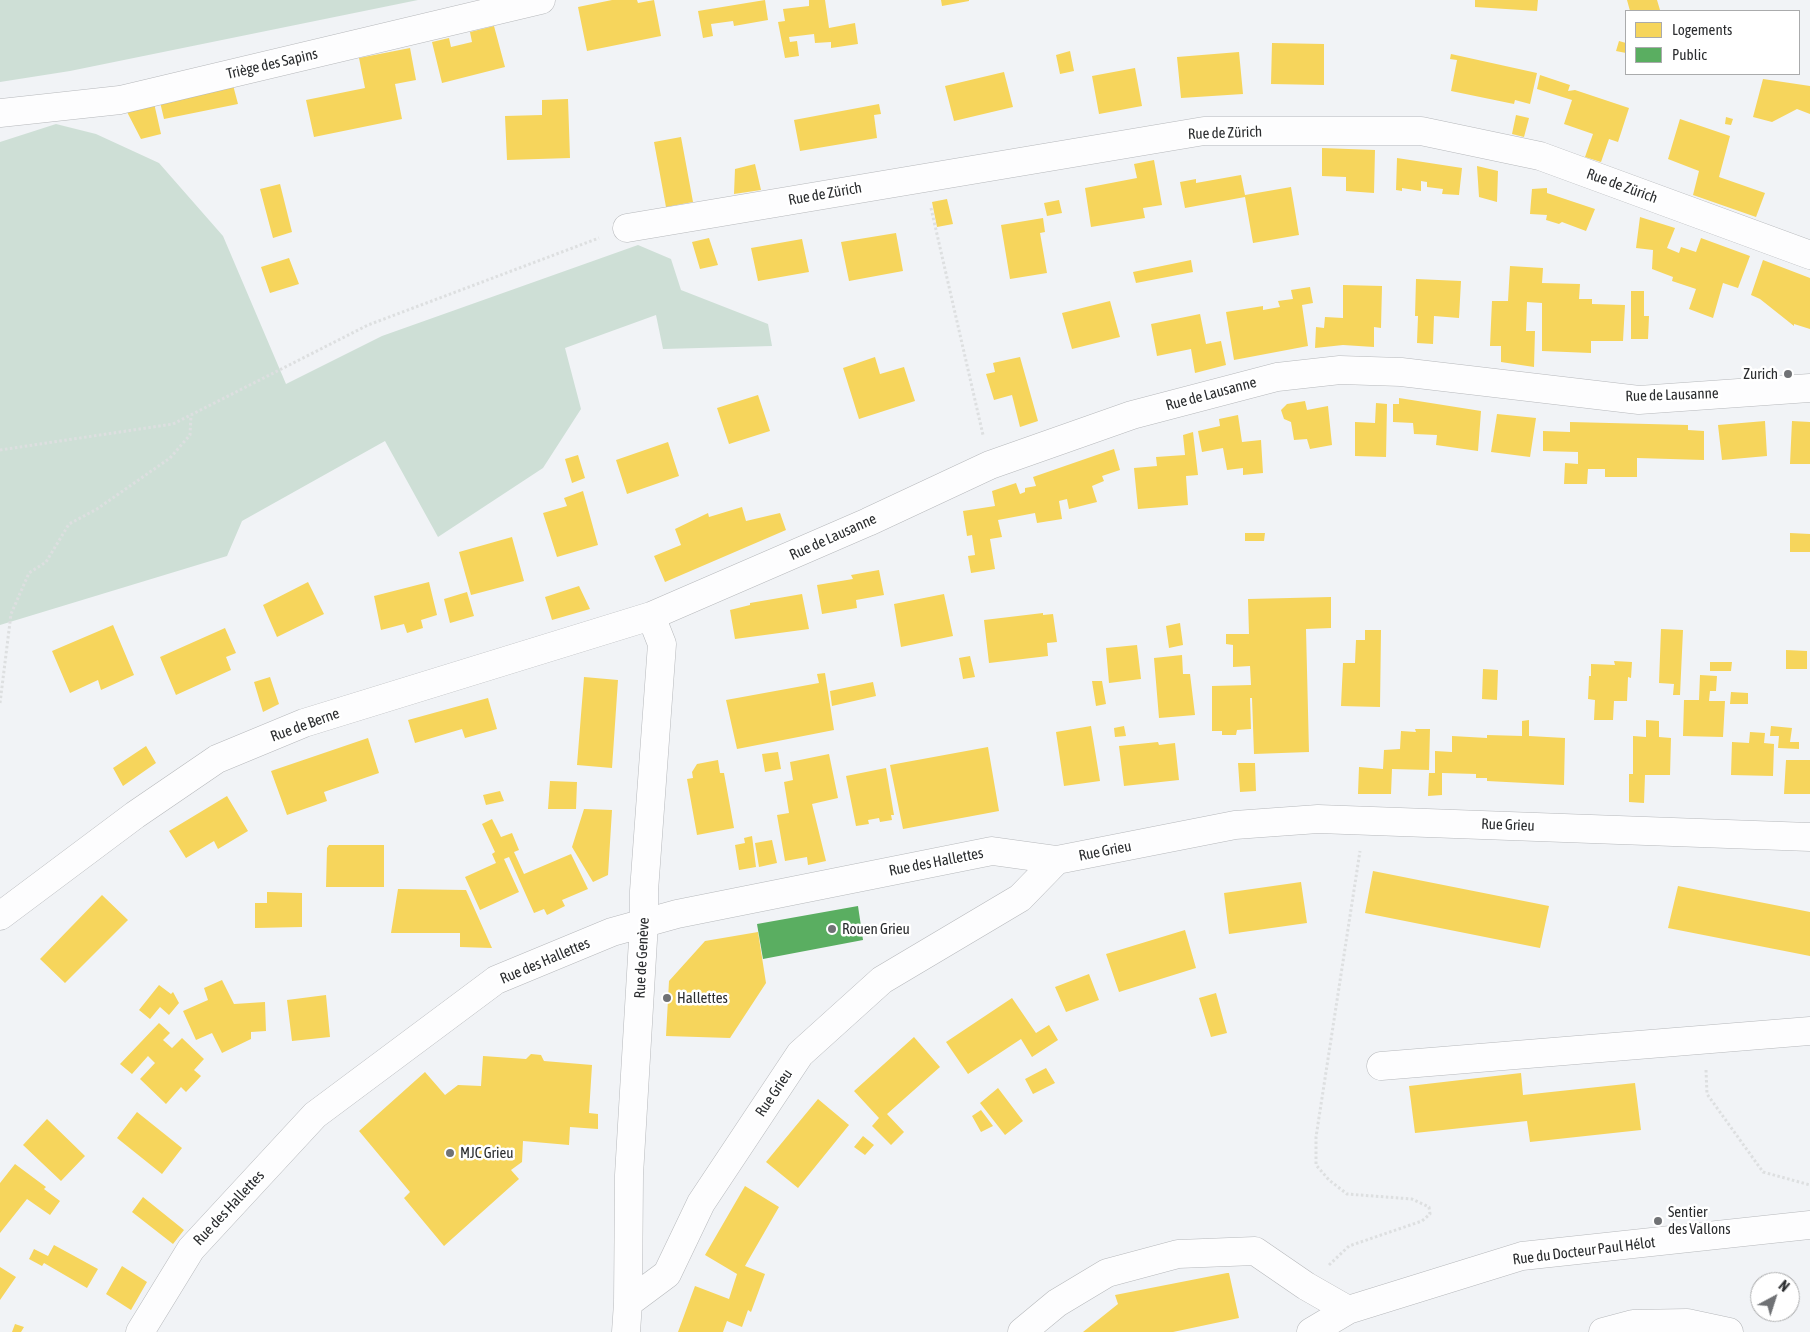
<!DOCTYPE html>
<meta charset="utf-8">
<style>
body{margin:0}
#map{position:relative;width:1810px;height:1332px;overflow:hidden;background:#f1f3f6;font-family:"Asap Condensed",sans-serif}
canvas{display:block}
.legend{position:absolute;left:1625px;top:10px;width:175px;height:65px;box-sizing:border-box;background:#fff;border:1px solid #aaabac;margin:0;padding:6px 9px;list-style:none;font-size:15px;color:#2b2d2f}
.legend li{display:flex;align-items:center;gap:10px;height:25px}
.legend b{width:25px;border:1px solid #aaabac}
.north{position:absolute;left:1750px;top:1272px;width:50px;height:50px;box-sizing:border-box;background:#fff;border:1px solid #aaabac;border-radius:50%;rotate:40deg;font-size:14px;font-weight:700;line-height:20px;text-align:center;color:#2b2d2f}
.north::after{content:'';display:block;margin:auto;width:18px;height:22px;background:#707275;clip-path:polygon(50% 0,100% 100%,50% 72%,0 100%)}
</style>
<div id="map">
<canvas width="1810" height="1332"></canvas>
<ul class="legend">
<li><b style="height:14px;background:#f6d55c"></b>Logements</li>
<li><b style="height:14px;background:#5aae61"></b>Public</li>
</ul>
<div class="north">N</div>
</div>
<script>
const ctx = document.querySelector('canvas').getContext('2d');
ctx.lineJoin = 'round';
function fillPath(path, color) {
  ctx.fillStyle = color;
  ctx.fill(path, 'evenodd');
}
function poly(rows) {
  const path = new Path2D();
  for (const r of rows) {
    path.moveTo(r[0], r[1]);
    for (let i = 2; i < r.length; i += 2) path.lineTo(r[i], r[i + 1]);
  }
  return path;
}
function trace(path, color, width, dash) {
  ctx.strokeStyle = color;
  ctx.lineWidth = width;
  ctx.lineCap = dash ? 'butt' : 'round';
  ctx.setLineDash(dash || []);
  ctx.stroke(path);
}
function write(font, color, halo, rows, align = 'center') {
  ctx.font = font + ' "Asap Condensed",sans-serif';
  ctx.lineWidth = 5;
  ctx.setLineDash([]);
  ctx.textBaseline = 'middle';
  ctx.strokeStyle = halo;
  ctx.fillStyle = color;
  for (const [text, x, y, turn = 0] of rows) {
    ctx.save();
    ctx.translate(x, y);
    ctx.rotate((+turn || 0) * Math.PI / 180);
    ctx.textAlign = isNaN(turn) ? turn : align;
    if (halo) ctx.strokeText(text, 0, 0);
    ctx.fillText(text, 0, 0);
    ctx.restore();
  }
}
fillPath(poly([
 [0,0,418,0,70,71,0,82],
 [56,124,96,134,159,163,223,236,286,384,382,336,638,245,671,259,681,290,768,324,772,346,663,349,656,315,565,348,581,409,543,468,438,537,385,441,242,521,227,556,0,625,0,142]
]), '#cedfd6');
fillPath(poly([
 [612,0,637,0,638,3,654,0,661,36,587,51,578,7],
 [765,0,768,20,734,26,733,21,711,24,713,36,703,38,698,11],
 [809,0,825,0,829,28,855,23,858,44,831,48,831,42,815,43,814,34,789,37,790,42,797,41,799,56,785,58,778,22,785,21,783,9,809,6],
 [941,0,969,0,969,1,942,6],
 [1475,0,1538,0,1537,11,1475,7],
 [1627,0,1657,0,1660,10,1630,11],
 [494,26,505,67,442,83,432,42,449,38,451,47,472,42,470,32],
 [1619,41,1626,43,1626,53,1616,51],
 [1272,43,1324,44,1324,85,1271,84],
 [410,48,416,80,395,84,402,119,314,137,306,100,365,88,359,58],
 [1070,51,1074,71,1060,74,1056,55],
 [1239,52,1243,94,1181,98,1177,57],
 [1451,54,1537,73,1530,104,1515,100,1514,104,1451,91,1457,60,1450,59],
 [1135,68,1142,106,1099,114,1092,76],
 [1004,72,1013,107,954,121,945,86],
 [1540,75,1570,85,1568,91,1575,90,1629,108,1618,142,1609,139,1601,162,1585,157,1593,134,1564,124,1572,100,1537,89],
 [1763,79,1810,86,1810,114,1797,109,1772,122,1753,117],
 [233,85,238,104,164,119,160,102],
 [568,99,570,158,507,160,505,116,542,115,542,100],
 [154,103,161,134,141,139,126,110],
 [879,104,881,114,874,115,877,138,800,151,794,120],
 [1516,115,1529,118,1524,137,1512,134],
 [1726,117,1733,119,1731,125,1725,124],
 [1680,119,1730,136,1719,177,1765,193,1756,217,1693,195,1699,171,1668,159],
 [681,137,693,202,666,207,654,142],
 [1322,148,1375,150,1374,193,1346,191,1346,177,1322,176],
 [1397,158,1462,168,1459,195,1442,194,1443,189,1427,187,1427,182,1421,181,1421,191,1402,188,1402,191,1396,190],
 [1154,160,1162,205,1143,208,1145,218,1091,227,1085,188,1137,178,1134,164],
 [755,164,761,190,734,194,735,169],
 [1477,166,1498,171,1497,202,1479,197],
 [1241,175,1245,195,1291,187,1299,235,1253,243,1245,197,1185,208,1180,182,1196,179,1196,183],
 [280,184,292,232,273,238,260,189],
 [1547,188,1547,193,1595,209,1586,231,1562,222,1559,224,1546,220,1547,215,1530,214,1532,189],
 [947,199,953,224,937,227,932,202],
 [1059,200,1062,213,1047,216,1044,203],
 [1640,217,1675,228,1667,248,1679,253,1681,247,1696,252,1701,238,1750,256,1738,288,1723,283,1713,318,1689,309,1696,289,1672,281,1673,277,1652,269,1653,250,1636,248],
 [1043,218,1045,232,1040,233,1047,273,1010,279,1001,225],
 [896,233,903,271,849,281,841,242],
 [709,238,718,265,700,269,692,242],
 [802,239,809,272,758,281,751,248],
 [289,258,299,284,270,293,261,267],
 [1191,260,1193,272,1136,283,1133,272],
 [1763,260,1810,278,1810,329,1794,324,1794,326,1760,299,1751,295],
 [1510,266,1543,268,1542,283,1580,284,1579,299,1592,299,1592,304,1625,305,1623,341,1591,341,1591,353,1542,351,1542,303,1527,302,1526,331,1535,331,1534,367,1501,362,1501,346,1490,346,1492,301,1508,301],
 [1416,279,1461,281,1459,318,1434,316,1433,344,1417,343,1418,316,1415,316],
 [1343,285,1382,286,1381,328,1374,327,1374,347,1343,345,1315,348,1316,327,1324,328,1325,317,1343,318],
 [1310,287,1313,303,1302,305,1308,346,1234,360,1226,312,1263,306,1263,310,1280,307,1278,301,1293,299,1291,290],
 [1631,291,1644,291,1644,316,1649,316,1648,339,1631,339],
 [1110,301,1120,337,1072,349,1062,313],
 [1200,314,1206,344,1221,341,1226,365,1195,373,1191,349,1157,356,1151,324],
 [875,357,880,374,904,367,915,401,859,419,843,368],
 [1020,357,1038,421,1020,427,1012,395,994,400,986,374,995,372,993,363],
 [758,395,770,431,729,444,717,408],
 [1399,398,1481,411,1478,451,1436,445,1437,435,1414,434,1413,423,1393,422,1393,404,1399,404],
 [1305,401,1307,410,1328,406,1332,445,1310,449,1307,439,1294,440,1291,422,1284,419,1281,410,1287,404],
 [1376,403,1387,404,1386,457,1355,456,1355,422,1375,423],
 [1497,414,1536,418,1530,457,1491,452],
 [1238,415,1242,442,1261,440,1263,473,1243,475,1243,468,1227,470,1223,448,1202,452,1198,431,1220,426,1219,419],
 [1765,421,1767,456,1722,460,1718,425],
 [1792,421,1810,422,1810,464,1790,464],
 [1570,422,1688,425,1688,430,1704,431,1704,460,1637,458,1637,477,1605,477,1605,469,1588,469,1587,484,1564,484,1565,463,1578,464,1578,452,1543,451,1543,431,1570,432],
 [1193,432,1198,475,1186,476,1188,505,1138,509,1134,468,1157,466,1156,457,1185,455,1183,435],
 [668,442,679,476,627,494,616,460],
 [1114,449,1120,470,1102,476,1104,481,1092,486,1097,502,1069,509,1067,499,1059,501,1062,519,1037,523,1035,513,998,520,1002,537,990,539,995,569,971,573,968,556,975,555,972,535,967,536,963,511,995,506,992,491,1016,483,1020,494,1025,492,1025,488,1036,486,1033,477],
 [578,455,585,478,572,483,565,459],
 [583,491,598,545,557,557,543,513,567,506,564,498],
 [742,507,746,521,780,513,786,530,665,582,654,556,681,545,675,529,708,513,709,517],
 [1245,533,1265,533,1264,541,1245,541],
 [1790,533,1810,534,1810,552,1790,552],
 [512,537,524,581,471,595,459,552],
 [879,570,884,595,856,600,857,608,822,614,817,585,853,579,851,575],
 [308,582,324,614,277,637,263,605],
 [429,582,437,615,421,620,423,628,407,633,404,624,381,630,374,596],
 [579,586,590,609,552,620,545,597],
 [467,592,474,616,450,623,444,599],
 [802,594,809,629,735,639,730,610,750,605,750,603],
 [944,594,953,636,901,647,894,604],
 [1331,597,1331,628,1306,629,1309,752,1254,754,1252,698,1250,698,1251,729,1237,730,1236,735,1222,735,1222,731,1212,731,1212,686,1251,685,1250,666,1233,667,1233,645,1226,644,1226,634,1249,634,1248,599],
 [1043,613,1043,615,1053,614,1057,642,1047,643,1048,656,989,663,984,620],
 [1180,623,1183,645,1169,648,1166,626],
 [113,625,134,675,101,690,98,680,70,693,52,651],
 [225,628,236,653,226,657,231,670,176,695,160,657],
 [1661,629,1683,630,1680,695,1673,695,1674,684,1659,683],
 [1365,630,1381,630,1380,707,1341,706,1343,663,1355,663,1356,640,1365,640],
 [1137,645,1141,679,1109,683,1106,648],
 [1786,650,1807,651,1807,669,1786,669],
 [1182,655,1183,674,1190,674,1195,715,1159,718,1154,658],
 [970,656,975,677,963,679,959,658],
 [1614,661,1632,662,1631,678,1628,677,1627,701,1614,701,1613,720,1594,720,1595,700,1588,699,1589,676,1591,676,1591,664,1615,665],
 [1710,662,1732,662,1731,671,1710,671],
 [1483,669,1498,670,1497,700,1482,699],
 [825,673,834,730,737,749,726,700,819,683,817,674],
 [1700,675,1717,676,1716,691,1710,691,1709,701,1725,701,1723,737,1683,736,1684,700,1699,700],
 [270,677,279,704,263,712,254,682],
 [584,677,618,680,612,768,577,765],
 [1092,681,1102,681,1106,704,1096,706],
 [873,682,876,696,832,706,830,691],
 [1731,692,1748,693,1748,704,1730,704],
 [488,698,497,729,465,738,462,729,415,743,408,720],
 [1529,720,1529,736,1565,738,1564,785,1487,781,1487,778,1476,778,1476,774,1442,773,1442,795,1428,796,1429,773,1435,773,1435,751,1452,752,1452,736,1487,738,1487,735,1522,736,1522,721],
 [1646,720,1659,721,1659,737,1671,738,1670,775,1645,775,1644,803,1629,802,1629,774,1633,774,1633,736,1646,737],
 [1091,726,1100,781,1064,786,1056,732],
 [1124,726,1126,736,1115,737,1114,728],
 [1771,726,1792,728,1790,742,1799,742,1799,749,1778,748,1779,736,1770,736],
 [1415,729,1430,729,1429,770,1392,769,1391,794,1358,794,1359,767,1383,769,1384,750,1400,749,1401,731,1416,732],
 [1750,732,1765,733,1764,743,1774,744,1773,776,1731,775,1732,742,1749,743],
 [368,738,379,773,324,792,327,801,287,815,271,771],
 [1158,742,1159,745,1175,743,1179,780,1124,786,1119,746],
 [146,746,156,763,123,786,113,768],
 [988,747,999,811,903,829,890,765],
 [778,752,781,769,765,772,762,754],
 [829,754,838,798,812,804,826,861,808,865,807,857,785,861,777,815,789,813,784,782,793,780,790,762],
 [718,760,720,773,724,773,734,828,697,835,687,779,693,778,692,772,697,764],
 [1786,760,1810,760,1810,794,1784,794],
 [1238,763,1255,763,1256,791,1240,792],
 [886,768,894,815,891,815,892,820,880,822,879,818,868,820,869,824,856,826,846,776],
 [550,781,577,782,576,809,548,809],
 [500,791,504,801,486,805,483,795],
 [227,796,248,831,218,849,214,841,186,858,169,831],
 [584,809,612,810,608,875,593,882,572,847],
 [492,819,501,837,512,833,519,850,514,852,524,874,571,854,588,889,562,900,565,906,547,915,544,909,534,913,509,857,504,859,519,892,480,910,465,877,496,863,492,854,495,852,482,824],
 [752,836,756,867,739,870,735,845,745,843,744,838],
 [772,840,777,863,759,867,755,843],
 [329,845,384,845,384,887,326,887,327,848],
 [1373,871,1549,906,1540,948,1365,913],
 [1301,882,1307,923,1229,934,1224,893],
 [1678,886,1810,912,1810,956,1668,928],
 [398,889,466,890,492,948,460,947,460,933,391,933],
 [267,892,302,893,302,927,255,928,255,903,267,903],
 [102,895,128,920,65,983,40,959],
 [1185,930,1196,968,1119,992,1106,954],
 [758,932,766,983,730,1038,666,1036,669,981,705,941],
 [1089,974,1099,1000,1066,1012,1055,987],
 [222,980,234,1004,265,1002,266,1031,251,1032,251,1039,222,1053,212,1033,196,1040,183,1011,208,1000,204,988],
 [159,985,171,994,173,992,179,1003,169,1015,160,1007,150,1019,139,1010],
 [1216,993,1227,1033,1211,1037,1199,998],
 [326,995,330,1037,292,1041,287,1000],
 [1012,998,1036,1033,1049,1025,1058,1040,1032,1057,1021,1039,968,1074,946,1042],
 [159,1023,170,1033,163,1040,172,1048,182,1038,204,1059,194,1070,201,1076,186,1092,181,1087,166,1104,140,1079,155,1063,148,1056,132,1074,120,1064],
 [914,1037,940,1067,887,1114,904,1132,891,1145,872,1126,879,1118,854,1091],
 [531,1054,541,1055,544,1061,592,1065,589,1113,598,1114,598,1129,570,1127,569,1145,523,1141,522,1162,511,1170,519,1179,444,1246,404,1198,410,1192,359,1131,425,1072,445,1095,458,1085,481,1086,483,1056,526,1059],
 [1046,1068,1055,1083,1033,1094,1025,1079],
 [1521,1073,1523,1095,1635,1083,1641,1130,1530,1142,1527,1121,1415,1133,1409,1086],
 [998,1088,1023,1121,1005,1135,980,1103],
 [818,1099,849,1125,798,1188,766,1162],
 [981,1110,993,1126,981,1132,972,1116],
 [137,1112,182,1148,162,1174,117,1138],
 [47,1119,85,1156,61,1181,23,1145],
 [863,1136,874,1145,865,1155,854,1147],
 [15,1164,46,1187,44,1189,60,1201,50,1215,27,1199,0,1233,0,1183],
 [745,1186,779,1207,745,1266,765,1274,751,1312,748,1310,742,1327,727,1321,723,1332,678,1332,695,1286,729,1299,737,1274,705,1255],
 [143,1197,184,1230,173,1244,132,1212],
 [54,1245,98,1269,87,1288,44,1263,42,1266,29,1259,34,1249,48,1256],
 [122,1266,147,1282,131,1310,106,1294],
 [0,1267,16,1277,0,1300],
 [1227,1273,1229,1273,1239,1318,1173,1332,1083,1332,1118,1304,1115,1295],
 [15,1324,24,1327,21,1332,12,1332]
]), '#f6d55c');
fillPath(poly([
 [858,906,863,940,763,959,757,924]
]), '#5aae61');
const minor = poly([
 [0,113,120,100,541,0],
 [627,228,1204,131,1421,131,1540,156,1810,255],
 [0,916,135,815,217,759,304,723,651,616,868,522,990,465,1132,415,1277,377,1340,370,1401,372,1639,400,1810,388],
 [1381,1066,1810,1031],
 [628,1303,667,1274,701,1203,800,1054,882,980,1020,898,1057,860,1235,825,1318,819,1810,837],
 [140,1332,191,1249,315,1115,496,980,612,932,677,914,992,851,1057,860],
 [626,1332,628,1303,629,1175,644,923,644,891,662,644,651,616],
 [1022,1332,1057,1303,1107,1273,1178,1254,1255,1251,1306,1286,1348,1310],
 [1311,1332,1348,1310,1522,1256,1810,1225],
 [1603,1332,1633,1324,1687,1323,1729,1332]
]);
trace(minor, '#b6b8bb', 29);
trace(poly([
 [931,208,983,435],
 [0,450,173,424,368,325,599,238],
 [0,703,11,614,29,573,46,562,69,524,97,509,170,458,190,435,191,415],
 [1706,1070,1707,1094,1763,1172,1810,1185],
 [1329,1265,1349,1246,1422,1221,1430,1214,1429,1207,1412,1199,1347,1194,1329,1180,1316,1165,1316,1137,1360,851]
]), '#dddfe0', 3, [2.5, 2.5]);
trace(minor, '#fdfdfe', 28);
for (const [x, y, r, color] of [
 [1788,374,5,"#707275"],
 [832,929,5,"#707275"],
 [667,998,5,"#707275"],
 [450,1153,5,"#707275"],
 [1658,1221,5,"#707275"]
]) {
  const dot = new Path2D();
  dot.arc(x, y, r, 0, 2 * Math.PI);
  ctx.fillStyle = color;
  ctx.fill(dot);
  trace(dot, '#fff', 2);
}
write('15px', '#2b2d2f', '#fff', [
 ["Triège des Sapins",272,64,-13],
 ["Rue de Zürich",1225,133,-2],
 ["Rue de Zürich",1622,186,20],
 ["Rue de Zürich",825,194,-10],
 ["Rue de Lausanne",1211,394,-15],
 ["Rue de Lausanne",1672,395,-2],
 ["Rue de Lausanne",833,537,-24],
 ["Rue de Berne",305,725,-20],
 ["Rue Grieu",1508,825,2],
 ["Rue Grieu",1105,851,-11],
 ["Rue des Hallettes",936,862,-11],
 ["Rue de Genève",642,958,-87],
 ["Rue des Hallettes",545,961,-23],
 ["Rue Grieu",774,1093,-56],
 ["Rue des Hallettes",229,1208,-47],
 ["Rue du Docteur Paul Hélot",1584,1251,-7]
]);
write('15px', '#2b2d2f', '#fff', [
 ["Zurich",1778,374,"right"],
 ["Rouen Grieu",842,929],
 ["Hallettes",677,998],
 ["MJC Grieu",460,1153],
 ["Sentier",1668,1212],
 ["des Vallons",1668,1229]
], 'left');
</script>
